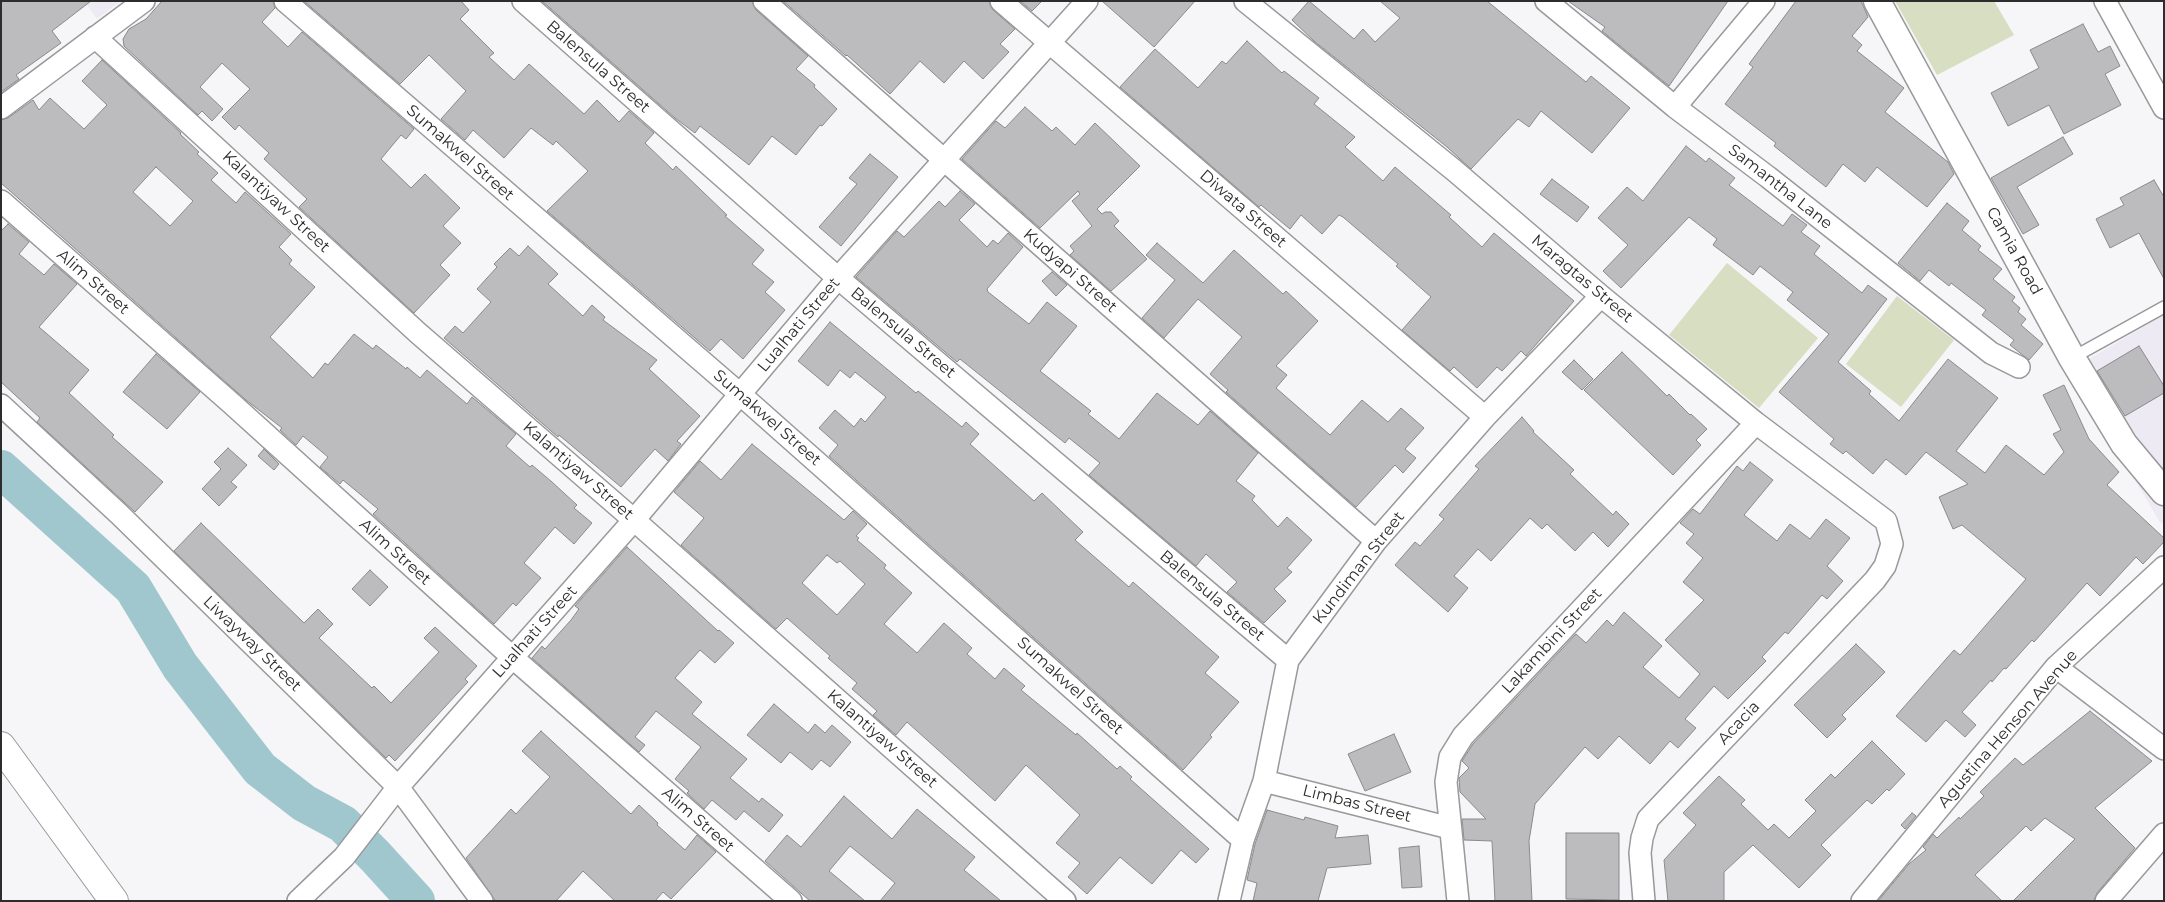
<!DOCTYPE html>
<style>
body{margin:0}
#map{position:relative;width:2165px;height:902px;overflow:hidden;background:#f6f5f8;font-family:Montserrat,sans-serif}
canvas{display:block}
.frame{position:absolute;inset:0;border:2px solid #2d2d2e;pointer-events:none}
</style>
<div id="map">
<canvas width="2165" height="902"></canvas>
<div class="frame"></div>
</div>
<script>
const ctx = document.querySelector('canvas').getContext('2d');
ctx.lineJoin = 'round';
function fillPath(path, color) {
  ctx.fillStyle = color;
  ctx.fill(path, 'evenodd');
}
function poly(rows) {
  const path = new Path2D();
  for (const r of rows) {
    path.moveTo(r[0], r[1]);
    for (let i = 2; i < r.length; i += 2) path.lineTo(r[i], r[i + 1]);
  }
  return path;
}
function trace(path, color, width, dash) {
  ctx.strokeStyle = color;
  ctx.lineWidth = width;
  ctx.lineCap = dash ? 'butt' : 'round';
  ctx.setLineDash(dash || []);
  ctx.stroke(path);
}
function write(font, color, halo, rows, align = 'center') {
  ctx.font = font + ' Montserrat,sans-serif';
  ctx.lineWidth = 4;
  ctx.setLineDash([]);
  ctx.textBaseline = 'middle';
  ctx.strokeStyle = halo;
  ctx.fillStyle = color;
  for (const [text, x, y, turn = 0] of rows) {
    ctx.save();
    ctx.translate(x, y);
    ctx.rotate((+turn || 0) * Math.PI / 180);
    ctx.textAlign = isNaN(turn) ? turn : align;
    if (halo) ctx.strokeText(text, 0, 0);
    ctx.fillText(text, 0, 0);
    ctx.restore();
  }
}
fillPath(poly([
 [84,1,121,1,97,19],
 [2164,315,2164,522,2161,524,2070,370]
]), '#edeaf4');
fillPath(poly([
 [1895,1,1994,1,2014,35,1937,75],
 [1727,263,1818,338,1759,408,1669,335],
 [1897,296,1954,340,1901,407,1846,364]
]), '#d8dec2');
trace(poly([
 [1,469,133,588,180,666,260,769,304,803,343,824,375,856,416,901]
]), '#9fc7cd', 38);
const building = poly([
 [1,1,91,1,52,31,61,43,16,75,19,79,1,92,1,1],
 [162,1,273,1,275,8,262,22,288,47,302,32,414,129,406,139,401,135,381,159,411,188,425,174,460,208,443,226,461,243,440,265,450,275,414,313,299,207,307,199,264,159,269,153,239,125,235,130,222,117,250,89,222,63,200,87,223,109,212,121,202,111,198,115,124,46,123,39,129,29,146,19,162,1],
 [304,1,461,1,469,10,460,19,494,53,489,57,514,80,529,64,584,114,597,100,619,122,629,111,654,133,645,143,673,170,676,166,727,215,725,216,764,250,752,264,774,282,765,292,785,310,743,359,721,339,710,351,547,211,588,171,556,141,553,145,531,128,504,158,473,130,465,140,441,119,466,91,429,55,400,84,304,1],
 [542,1,752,1,756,10,808,56,796,69,815,85,814,87,837,109,822,126,820,125,796,155,772,136,749,165,700,126,695,133,675,118,542,1],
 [783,1,989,1,993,10,1015,29,1000,44,1009,52,983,79,964,61,944,83,920,61,890,94,847,55,846,56,783,1],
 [1020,1,1042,1,1032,11,1020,1],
 [1102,1,1195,1,1154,47,1102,1],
 [1309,1,1354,39,1363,29,1375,42,1400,18,1380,1,1487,1,1586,82,1591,76,1630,108,1592,153,1541,111,1529,127,1518,119,1471,169,1447,147,1314,41,1292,20,1309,1],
 [1568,1,1728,1,1669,86,1602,31,1605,27,1568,1],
 [1796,1,1861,1,1868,17,1852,36,1862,45,1857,51,1904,88,1885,112,1948,162,1954,174,1927,207,1877,167,1865,182,1843,164,1826,187,1774,146,1776,143,1725,104,1753,67,1749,64,1796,1],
 [2083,24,2098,52,2110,46,2120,66,2105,74,2121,105,2064,134,2049,105,2008,126,1991,93,2039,68,2030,50,2083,24],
 [1247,41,1282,73,1284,71,1319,98,1314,104,1355,137,1345,147,1383,181,1395,167,1451,215,1449,217,1482,247,1494,233,1574,301,1526,356,1521,351,1502,371,1497,367,1477,388,1454,367,1450,371,1402,330,1431,297,1396,266,1398,264,1343,217,1339,215,1322,234,1301,215,1290,229,1261,205,1259,207,1120,87,1155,49,1198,88,1222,61,1226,64,1247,41],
 [102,60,181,133,180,134,199,152,197,154,218,173,211,180,236,203,245,192,291,234,279,247,292,260,289,264,315,287,270,337,313,378,325,363,328,365,354,334,373,349,376,345,406,369,407,367,420,378,427,370,467,404,472,397,516,434,506,446,530,467,532,465,552,482,577,505,574,508,592,523,574,544,555,527,524,563,541,578,516,606,513,603,494,624,373,514,378,509,343,480,340,484,320,467,328,457,303,436,296,445,280,430,282,428,246,400,1,183,1,120,8,118,33,100,39,110,50,98,84,129,107,105,82,81,102,60],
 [156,167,193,201,170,226,133,192,156,167],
 [1025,107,1052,131,1056,127,1075,145,1095,123,1140,166,1097,209,1102,214,1105,212,1111,212,1119,221,1114,226,1147,259,1111,291,1070,255,1074,251,1070,246,1092,226,1072,201,1080,194,1078,191,1040,228,962,159,996,121,1005,128,1025,107],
 [2063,137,2073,154,2017,187,2039,225,2023,234,1991,178,2063,137],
 [1686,146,1706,162,1709,158,1735,178,1729,185,1783,226,1792,214,1807,225,1801,232,1820,246,1814,254,1862,293,1868,285,1887,299,1838,362,1871,391,1869,394,1899,421,1948,359,1998,398,1956,451,1985,473,2006,445,2044,475,2064,452,2053,434,2061,430,2043,395,2064,385,2089,439,2119,472,2107,485,2164,538,2164,542,2143,564,2136,557,2100,596,2087,583,2034,642,2032,640,2006,669,2004,668,1992,682,1991,680,1962,712,1976,725,1965,737,1946,720,1926,742,1896,716,1954,650,1960,655,2026,579,1962,525,1953,529,1939,497,1968,484,1926,452,1906,475,1886,459,1873,474,1846,451,1843,454,1830,444,1834,439,1779,392,1829,334,1787,300,1793,292,1760,266,1753,275,1713,245,1717,239,1689,217,1621,288,1603,271,1628,245,1598,218,1627,187,1643,201,1686,146],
 [870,154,898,177,841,246,819,227,857,184,849,178,870,154],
 [1552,179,1589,207,1577,222,1540,194,1552,179],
 [2154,180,2164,197,2164,279,2139,233,2110,248,2096,219,2124,205,2120,198,2154,180],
 [960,191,975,204,959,220,987,247,993,240,998,244,1008,233,1023,247,987,289,988,292,1029,324,1047,302,1077,326,1040,371,1091,411,1088,414,1119,439,1157,393,1198,425,1210,411,1258,453,1236,481,1255,496,1252,500,1278,527,1287,517,1312,540,1287,568,1292,572,1274,589,1286,601,1264,623,1227,592,1237,582,1206,554,1196,566,1089,475,1100,463,1069,438,1065,443,960,359,957,362,856,277,897,231,904,237,939,201,945,207,960,191],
 [1947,203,1969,221,1962,230,1981,246,1978,250,2002,269,1993,279,2015,297,2012,301,2020,308,2018,312,2026,319,2021,325,2043,344,2029,360,2010,345,2014,340,1982,315,1986,310,1951,283,1949,286,1929,270,1920,281,1898,263,1947,203],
 [8,224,29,242,19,254,44,275,54,264,77,284,39,327,89,370,69,393,114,435,112,437,163,482,135,512,37,422,40,418,1,382,1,231,8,224],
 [1157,243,1203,283,1234,250,1283,294,1286,291,1318,321,1276,366,1287,375,1276,388,1330,435,1362,400,1388,422,1401,408,1424,428,1405,449,1416,458,1403,473,1395,465,1356,507,1226,392,1228,390,1210,374,1242,337,1198,299,1164,338,1142,318,1175,280,1146,255,1157,243],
 [528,246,558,274,548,284,583,316,592,305,605,317,603,320,657,360,649,369,700,416,677,441,681,444,668,461,655,449,621,487,559,435,558,437,444,338,455,326,463,333,491,302,477,289,497,267,494,264,510,248,519,256,528,246],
 [1052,272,1067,285,1056,296,1042,281,1052,272],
 [830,322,916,393,918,391,962,427,966,422,979,434,970,444,1034,501,1042,493,1083,532,1075,540,1129,587,1133,582,1219,657,1205,673,1239,702,1210,735,1212,737,1183,770,829,456,838,445,819,428,835,410,854,427,861,418,865,422,886,397,855,372,850,378,840,370,828,386,798,361,830,322],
 [2139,346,2164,386,2164,393,2125,416,2097,371,2139,346],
 [1622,352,1667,396,1669,394,1690,415,1691,414,1707,429,1696,440,1701,445,1673,475,1584,390,1622,352],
 [156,354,200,392,167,429,123,392,156,354],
 [1574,360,1593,379,1582,390,1562,372,1574,360],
 [1522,417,1534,431,1533,432,1574,470,1570,474,1613,515,1616,511,1629,524,1608,547,1593,532,1575,551,1547,524,1542,529,1530,518,1491,561,1478,549,1454,576,1468,588,1448,612,1395,565,1415,542,1420,546,1444,519,1439,515,1479,469,1475,466,1522,417],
 [752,444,844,520,853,511,867,524,856,536,859,538,857,540,886,565,884,568,912,593,884,624,917,653,944,623,972,648,967,654,995,679,1004,668,1025,686,1021,690,1076,735,1077,733,1117,769,1120,766,1132,777,1130,779,1209,849,1196,863,1181,850,1152,884,1120,857,1087,894,1068,877,1080,863,1056,843,1080,815,1026,765,995,801,907,722,896,735,873,715,877,711,852,689,857,683,828,658,830,656,787,618,776,629,681,545,704,518,674,492,700,461,721,480,752,444],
 [827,555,837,563,840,561,865,584,837,615,802,583,827,555],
 [228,448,247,465,231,482,237,487,219,506,202,489,221,469,214,462,228,448],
 [264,449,279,464,274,470,258,456,264,449],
 [1750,462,1773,480,1744,515,1777,541,1790,524,1810,539,1826,519,1850,538,1827,566,1843,581,1827,599,1822,595,1788,634,1785,632,1762,657,1766,661,1728,699,1714,686,1685,719,1696,728,1678,748,1670,741,1650,764,1619,736,1598,759,1585,747,1535,804,1529,841,1532,901,1495,901,1492,841,1464,840,1462,819,1486,819,1460,792,1459,778,1469,768,1462,761,1473,744,1576,634,1586,643,1607,620,1613,626,1624,612,1662,646,1643,667,1679,698,1700,674,1665,640,1704,600,1683,582,1703,558,1686,543,1694,534,1680,523,1693,509,1700,514,1737,466,1743,471,1750,462],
 [201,523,304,623,318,609,333,624,319,638,372,688,374,686,391,703,439,652,424,638,435,627,477,666,465,679,468,682,395,761,389,755,386,758,174,551,201,523],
 [627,547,718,631,719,630,734,643,715,663,700,650,675,678,702,702,692,714,747,759,730,778,759,802,762,798,783,815,769,832,744,811,736,820,712,800,704,809,687,793,689,791,675,779,701,747,656,711,635,737,645,745,639,752,532,658,542,646,545,649,571,620,579,609,575,606,627,547],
 [370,570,388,587,370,606,352,589,370,570],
 [1856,644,1885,672,1842,715,1846,719,1827,738,1794,705,1856,644],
 [774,704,808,733,815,724,825,733,832,725,851,742,830,767,821,760,812,770,790,752,781,763,747,735,774,704],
 [2090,711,2152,761,2095,808,2135,848,2097,893,2094,901,2013,901,2075,839,2045,818,2031,831,2026,826,1975,875,2002,901,1878,901,1909,864,1926,850,1923,847,1933,834,1937,838,1959,817,1960,819,1984,796,1980,792,2015,758,2023,765,2090,711],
 [541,731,631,814,639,805,658,823,657,825,685,850,697,835,716,852,671,899,663,892,655,901,615,901,583,871,556,901,496,901,494,899,466,858,511,809,516,814,550,777,522,751,541,731],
 [1394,734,1411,772,1365,791,1348,754,1394,734],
 [1872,741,1905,774,1889,791,1887,789,1872,804,1867,800,1821,845,1831,855,1799,888,1753,845,1724,872,1724,901,1668,901,1664,860,1696,825,1683,813,1719,776,1745,800,1741,804,1768,830,1774,824,1789,838,1816,811,1805,800,1831,774,1835,778,1872,741],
 [844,796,892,839,917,809,975,857,964,870,1001,901,880,901,895,883,850,846,829,871,865,901,810,901,765,861,787,835,801,847,844,796],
 [1267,810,1304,820,1305,817,1338,826,1335,838,1368,835,1371,864,1327,868,1318,901,1253,901,1257,883,1247,880,1255,844,1267,810],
 [1912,813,1916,816,1905,829,1901,825,1912,813],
 [1566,833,1619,833,1619,900,1566,899,1566,833],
 [1419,846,1422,887,1402,888,1399,848,1419,846]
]);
fillPath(building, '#bcbcbf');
trace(building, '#898a8d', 1);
const service = poly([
 [2072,358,2164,307]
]);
const minor = poly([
 [285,1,741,395,1243,840],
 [523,1,838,278,1288,660],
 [764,1,1376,541],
 [1001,1,1485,417],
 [1245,1,1455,171,1601,296,1756,423,1886,521,1892,544,1885,566,1875,580,1648,819,1642,838,1640,853,1644,901],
 [1546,1,1675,107,1768,177,1991,353,2019,367],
 [2105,1,2164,108],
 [95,37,418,333,634,520,1065,901],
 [1675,107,1764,1],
 [1,108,144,1],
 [1,201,231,403,512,657,791,901],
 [1,405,119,514,398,787,482,901],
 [2056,667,2164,749],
 [1264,781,1450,828],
 [298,901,344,857,398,787,634,520,838,278,1087,1],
 [1229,901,1243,840,1264,781,1288,660,1376,541,1485,417,1601,296],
 [1458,901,1446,782,1450,757,1463,736,1756,423],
 [1862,901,2056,667,2164,567],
 [2106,901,2164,834]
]);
const tertiary = poly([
 [1877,1,2072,358,2124,444,2164,492]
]);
const secondary = poly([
 [1,746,114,901]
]);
trace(service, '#99989a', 14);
trace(minor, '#99989a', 24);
trace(tertiary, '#99989a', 29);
trace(secondary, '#99989a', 30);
trace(service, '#fff', 11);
trace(minor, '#fff', 21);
trace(tertiary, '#fff', 26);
trace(secondary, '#fff', 28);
write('16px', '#2d2d2e', '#fff', [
 ["Balensula Street",598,67,41],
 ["Sumakwel Street",460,153,41],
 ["Samantha Lane",1780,187,38],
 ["Kalantiyaw Street",276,202,43],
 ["Diwata Street",1243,209,41],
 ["Camia Road",2014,251,61],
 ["Kudyapi Street",1070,271,41],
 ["Maragtas Street",1582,279,40],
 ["Alim Street",93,282,41],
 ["Lualhati Street",799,325,-50],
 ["Balensula Street",903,333,40],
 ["Sumakwel Street",767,418,41],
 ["Kalantiyaw Street",578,471,41],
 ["Alim Street",395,552,42],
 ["Kundiman Street",1359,568,-52],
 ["Balensula Street",1212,596,40],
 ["Lualhati Street",535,632,-48],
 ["Lakambini Street",1552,641,-47],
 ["Liwayway Street",252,644,44],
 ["Sumakwel Street",1070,686,42],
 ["Acacia",1739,723,-47],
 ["Agustina Henson Avenue",2008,729,-49],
 ["Kalantiyaw Street",882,739,41],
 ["Limbas Street",1357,804,14],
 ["Alim Street",698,820,41]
]);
</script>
